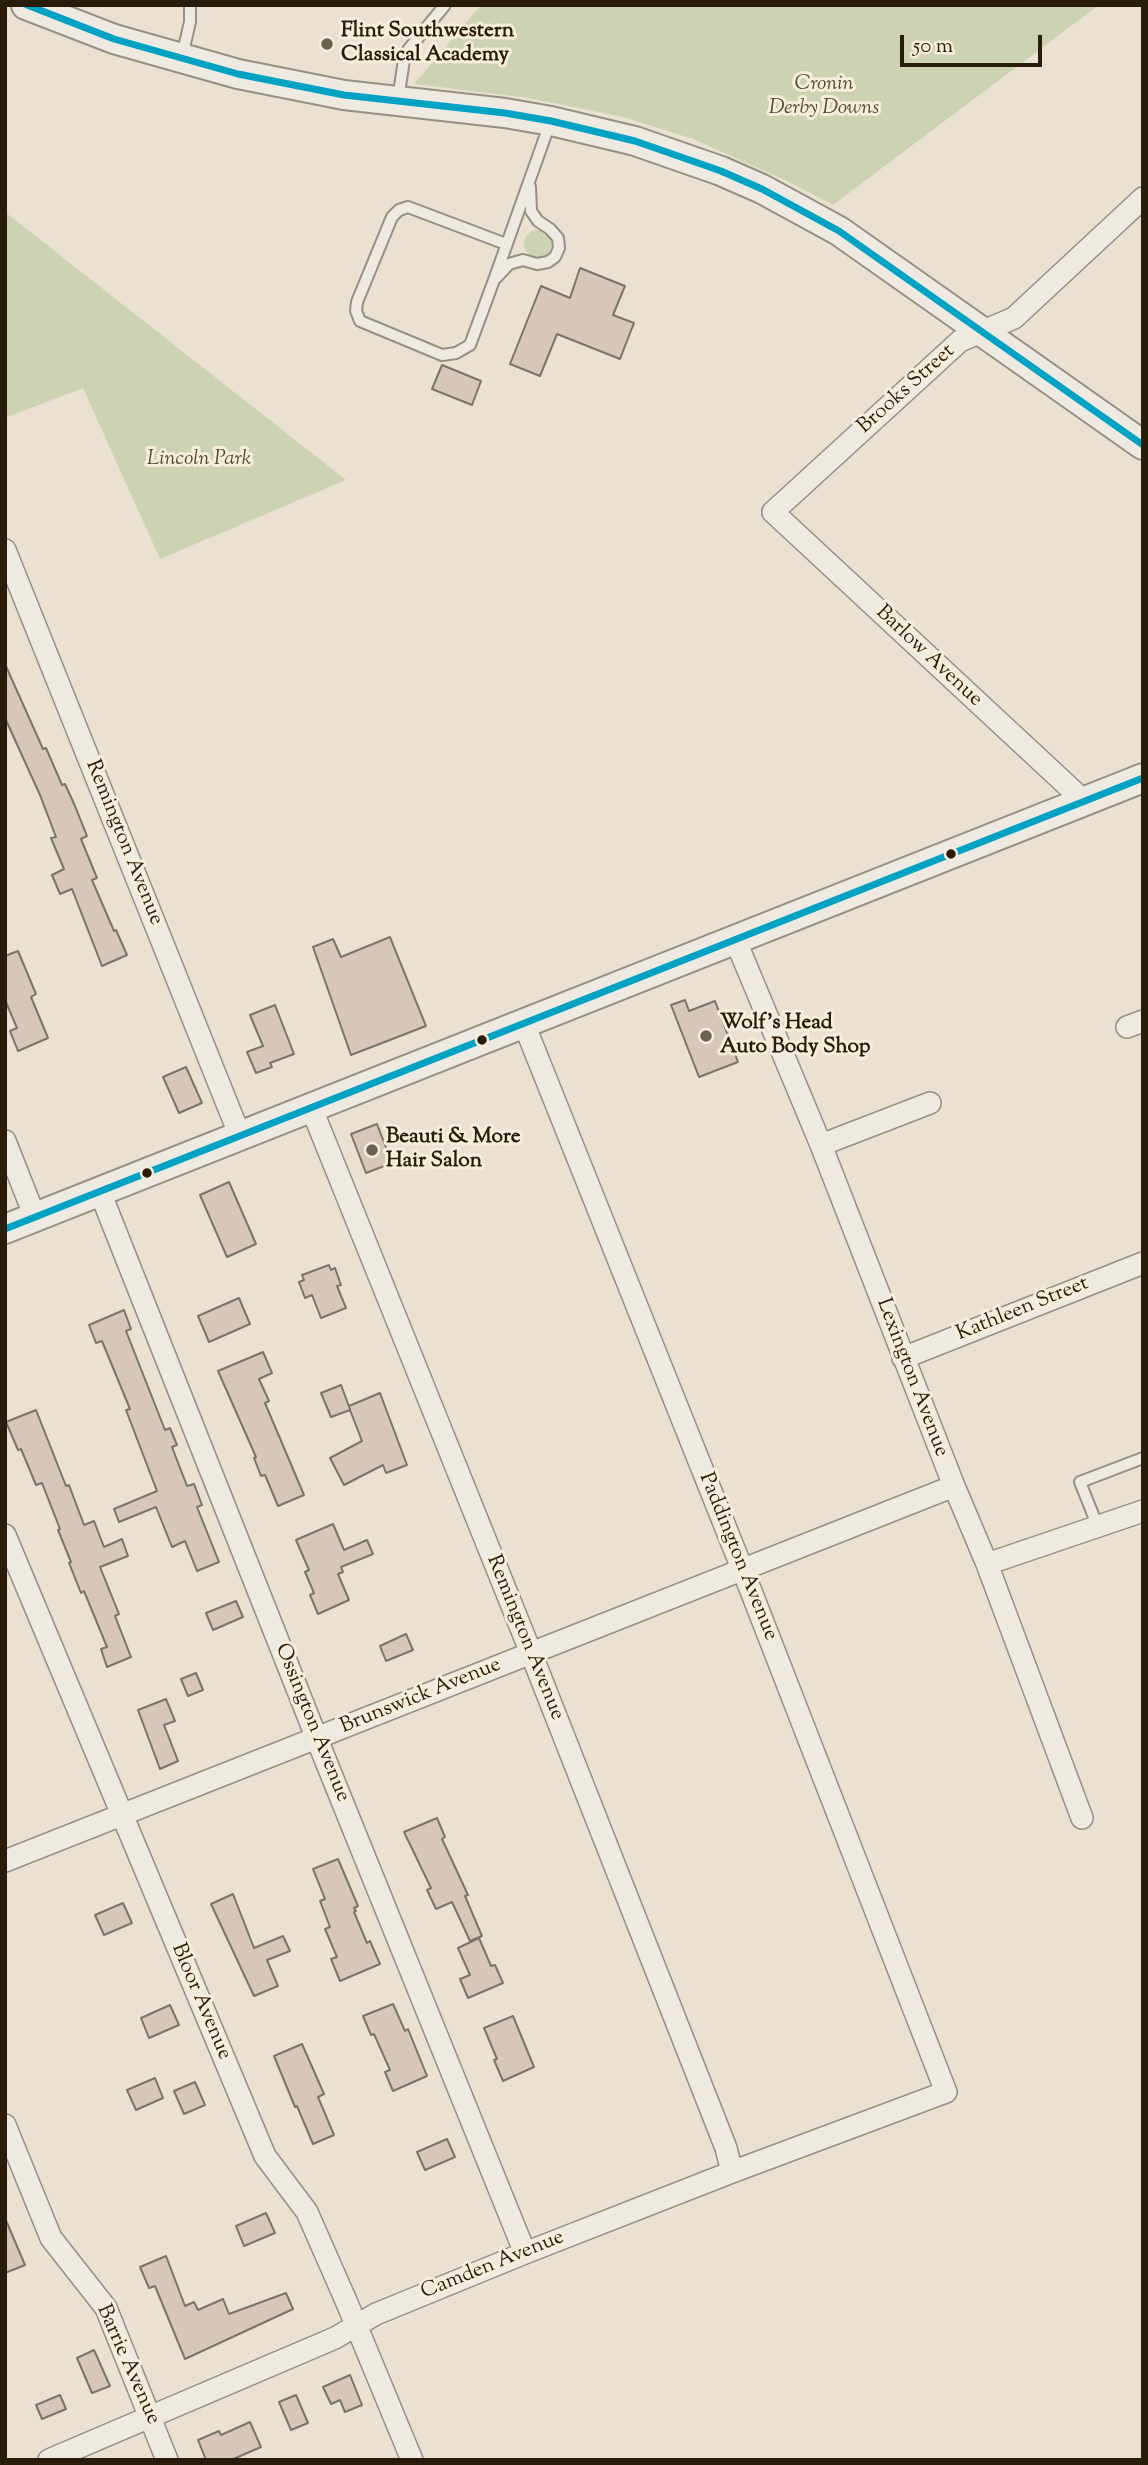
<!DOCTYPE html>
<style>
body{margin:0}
#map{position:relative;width:1148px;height:2465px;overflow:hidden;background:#eae1d2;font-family:"Sorts Mill Goudy",serif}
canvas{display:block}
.frame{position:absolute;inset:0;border:7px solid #2a1c0a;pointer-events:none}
.scale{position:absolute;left:900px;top:35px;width:142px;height:32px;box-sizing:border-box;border:4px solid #2a1c0a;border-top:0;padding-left:9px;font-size:21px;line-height:24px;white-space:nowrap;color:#2a1c0a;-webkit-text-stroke:5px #f8eddb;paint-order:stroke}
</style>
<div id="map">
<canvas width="1148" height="2465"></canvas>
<div class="frame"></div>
<div class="scale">50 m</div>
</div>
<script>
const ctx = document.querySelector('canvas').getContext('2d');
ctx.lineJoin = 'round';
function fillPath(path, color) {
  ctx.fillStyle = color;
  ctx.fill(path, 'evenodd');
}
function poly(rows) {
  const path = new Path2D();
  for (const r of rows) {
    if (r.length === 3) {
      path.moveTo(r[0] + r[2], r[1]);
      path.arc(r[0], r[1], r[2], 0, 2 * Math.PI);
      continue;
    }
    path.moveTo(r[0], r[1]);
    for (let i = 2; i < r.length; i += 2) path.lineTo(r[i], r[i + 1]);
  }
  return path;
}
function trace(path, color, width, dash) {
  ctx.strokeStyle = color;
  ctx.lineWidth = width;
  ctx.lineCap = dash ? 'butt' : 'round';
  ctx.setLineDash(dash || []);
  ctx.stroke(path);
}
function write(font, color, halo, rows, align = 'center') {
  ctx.font = font + ' "Sorts Mill Goudy",serif';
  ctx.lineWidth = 6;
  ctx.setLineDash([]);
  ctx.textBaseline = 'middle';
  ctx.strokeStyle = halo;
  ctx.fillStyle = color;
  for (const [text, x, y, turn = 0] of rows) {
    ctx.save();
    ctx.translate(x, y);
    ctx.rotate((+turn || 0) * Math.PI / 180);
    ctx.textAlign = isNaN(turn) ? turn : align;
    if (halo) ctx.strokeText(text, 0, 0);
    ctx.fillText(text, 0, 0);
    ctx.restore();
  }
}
fillPath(poly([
 [481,5,1099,5,833,205,787,181,693,139,623,117,529,98,414,84],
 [5,212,346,480,160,559,83,388,5,418],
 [538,244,14]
]), '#cdd2b3');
const building = poly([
 [580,268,625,286,613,315,634,323,620,359,557,334,540,376,510,364,541,286,570,298,580,268],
 [442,365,481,381,472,405,432,389,442,365],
 [5,664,43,749,46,748,62,785,65,784,75,806,87,836,81,839,97,878,92,880,114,931,116,930,127,955,102,966,72,889,60,894,52,875,64,869,51,838,56,837,40,795,5,718,5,664],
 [390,937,426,1026,351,1055,313,947,333,939,341,957,390,937],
 [18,951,36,994,31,997,48,1038,18,1051,10,1031,17,1028,5,1000,5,956,18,951],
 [685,1000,689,1011,715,1001,738,1062,699,1077,671,1005,685,1000],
 [275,1005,294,1054,270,1063,272,1067,256,1073,247,1052,263,1046,250,1015,275,1005],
 [186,1067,202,1103,179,1113,163,1077,186,1067],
 [377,1124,392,1163,366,1173,351,1134,377,1124],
 [229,1182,256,1244,227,1257,200,1195,229,1182],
 [329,1265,331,1270,335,1268,341,1285,337,1286,346,1308,321,1318,312,1295,305,1298,299,1282,304,1280,302,1275,329,1265],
 [239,1298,250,1324,209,1342,198,1316,239,1298],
 [124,1310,131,1329,126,1331,165,1430,170,1428,177,1445,172,1447,187,1486,194,1484,202,1505,197,1507,219,1562,197,1571,185,1541,172,1547,156,1507,119,1522,114,1509,157,1491,126,1410,130,1409,102,1341,96,1343,89,1325,124,1310],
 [263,1352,272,1373,259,1379,269,1401,265,1403,304,1495,278,1506,265,1475,261,1476,254,1458,256,1457,218,1371,263,1352],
 [341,1385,350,1409,349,1406,380,1393,407,1465,386,1473,383,1465,344,1485,330,1458,362,1441,350,1410,331,1417,321,1393,341,1385],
 [36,1410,66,1486,69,1485,84,1525,94,1521,104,1547,122,1539,128,1556,100,1567,119,1614,115,1616,131,1657,107,1667,101,1649,107,1647,84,1591,81,1593,69,1563,71,1562,58,1530,60,1529,42,1483,36,1485,21,1449,18,1450,6,1422,36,1410],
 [333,1524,344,1550,367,1540,373,1554,341,1567,343,1572,338,1574,349,1600,318,1614,310,1595,314,1593,305,1572,309,1570,296,1540,333,1524],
 [236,1601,243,1617,213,1630,206,1613,236,1601],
 [406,1634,413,1650,386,1661,380,1646,406,1634],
 [196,1673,203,1690,188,1696,181,1679,196,1673],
 [166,1699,175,1721,164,1725,178,1761,160,1769,138,1710,166,1699],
 [437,1818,445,1837,442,1839,468,1895,465,1896,482,1936,470,1941,452,1902,436,1909,427,1890,431,1888,404,1832,437,1818],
 [338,1859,358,1906,354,1908,356,1911,354,1912,367,1943,370,1941,380,1964,340,1981,331,1959,337,1957,325,1929,330,1927,320,1901,325,1899,313,1869,338,1859],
 [233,1894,254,1948,283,1936,290,1951,267,1960,278,1986,254,1996,211,1904,233,1894],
 [123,1903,132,1923,104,1935,95,1915,123,1903],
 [479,1938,491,1966,495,1965,503,1983,468,1998,460,1979,470,1975,458,1948,479,1938],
 [393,2004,405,2031,408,2029,427,2076,393,2091,385,2072,390,2070,374,2034,371,2035,363,2016,393,2004],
 [170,2005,179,2025,149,2038,141,2018,170,2005],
 [513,2016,534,2067,503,2081,494,2060,497,2059,484,2028,513,2016],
 [302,2044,324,2094,318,2097,334,2135,313,2144,297,2106,295,2107,274,2056,302,2044],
 [155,2078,163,2098,136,2110,127,2090,155,2078],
 [195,2082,205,2105,184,2114,174,2091,195,2082],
 [447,2139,455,2157,425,2170,417,2152,447,2139],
 [266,2213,275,2233,244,2246,236,2226,266,2213],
 [5,2218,25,2265,5,2273,5,2218],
 [166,2256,185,2306,194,2302,198,2310,223,2299,229,2314,286,2293,293,2309,185,2359,155,2286,149,2288,140,2267,166,2256],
 [94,2350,110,2386,92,2393,77,2358,94,2350],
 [350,2375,362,2405,345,2412,340,2400,331,2404,323,2387,350,2375],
 [60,2395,66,2409,42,2419,36,2405,60,2395],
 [296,2395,308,2423,291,2430,279,2402,296,2395],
 [250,2422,261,2447,231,2460,206,2460,198,2440,219,2431,221,2435,250,2422]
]);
fillPath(building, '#d7c6ba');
trace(building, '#7b746a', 2);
const service = poly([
 [182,56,190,22,190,5],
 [398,99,404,60,408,50,445,5],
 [506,244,408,207,399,210,392,217,357,302,356,311,360,321,442,355,456,353,470,345,494,280,550,123],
 [497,277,509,264,523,260,537,264,548,262,555,257,559,248,558,238,550,229,538,221,531,211,530,187],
 [1098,1527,1080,1482,1143,1458]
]);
const minor = poly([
 [5,550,240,1136],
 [1084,801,773,512,960,341,1014,318,1143,198],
 [735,939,821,1145,954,1486,987,1564,1082,1818],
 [1127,1027,1143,1021],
 [311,1107,531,1653,726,2148,732,2172],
 [5,1141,35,1217],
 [821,1145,930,1103],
 [100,1192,325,1759,525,2253],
 [903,1358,1143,1263],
 [5,1535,265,2156,307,2212,347,2303,412,2460],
 [987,1564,1143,1511],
 [5,1861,954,1486],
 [5,2125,51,2238,106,2308,167,2460],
 [49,2460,335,2338,376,2314,525,2253,732,2172,946,2092,751,1591,524,1024]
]);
const tertiary = poly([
 [26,5,114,39,238,74,344,95,505,113,551,121,635,141,721,171,762,189,839,231,1143,445],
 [5,1229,1143,778]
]);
trace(service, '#968f84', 14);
trace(minor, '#968f84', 24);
trace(tertiary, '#968f84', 32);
trace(service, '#eeeae1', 10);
trace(minor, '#eeeae1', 21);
trace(tertiary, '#eeeae1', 28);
trace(poly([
 [27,5,114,39,238,74,344,95,505,113,551,121,635,141,721,171,762,189,839,231,1143,445],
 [5,1229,1143,778]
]), '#02a2c4', 7);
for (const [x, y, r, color] of [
 [327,44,7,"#6d6150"],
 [951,854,6,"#2a1c0a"],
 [706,1036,7,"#6d6150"],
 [482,1040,6,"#2a1c0a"],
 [372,1150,7,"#6d6150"],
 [147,1173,6,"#2a1c0a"]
]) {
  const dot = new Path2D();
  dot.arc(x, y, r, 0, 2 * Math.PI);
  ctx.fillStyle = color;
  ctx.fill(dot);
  trace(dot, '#f8eddb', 2.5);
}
write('bold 21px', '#2a1c0a', '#f8eddb', [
 ["Flint Southwestern",341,32],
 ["Classical Academy",341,56],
 ["Wolf's Head",720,1024],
 ["Auto Body Shop",720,1048],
 ["Beauti & More",386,1138],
 ["Hair Salon",386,1162]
], 'left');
write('italic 21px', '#544f35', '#f8eddb', [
 ["Cronin",824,85],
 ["Derby Downs",824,109],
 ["Lincoln Park",199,460]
]);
write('21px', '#2a1c0a', '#f8eddb', [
 ["Brooks Street",907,390,-42],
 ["Barlow Avenue",928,657,43],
 ["Remington Avenue",123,843,68],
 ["Kathleen Street",1023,1310,-22],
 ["Lexington Avenue",911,1378,69],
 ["Paddington Avenue",737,1557,68],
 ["Remington Avenue",524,1638,68],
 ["Brunswick Avenue",421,1697,-22],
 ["Ossington Avenue",311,1723,68],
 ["Bloor Avenue",200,2002,67],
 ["Camden Avenue",493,2266,-22],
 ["Barrie Avenue",127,2365,66]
]);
</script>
